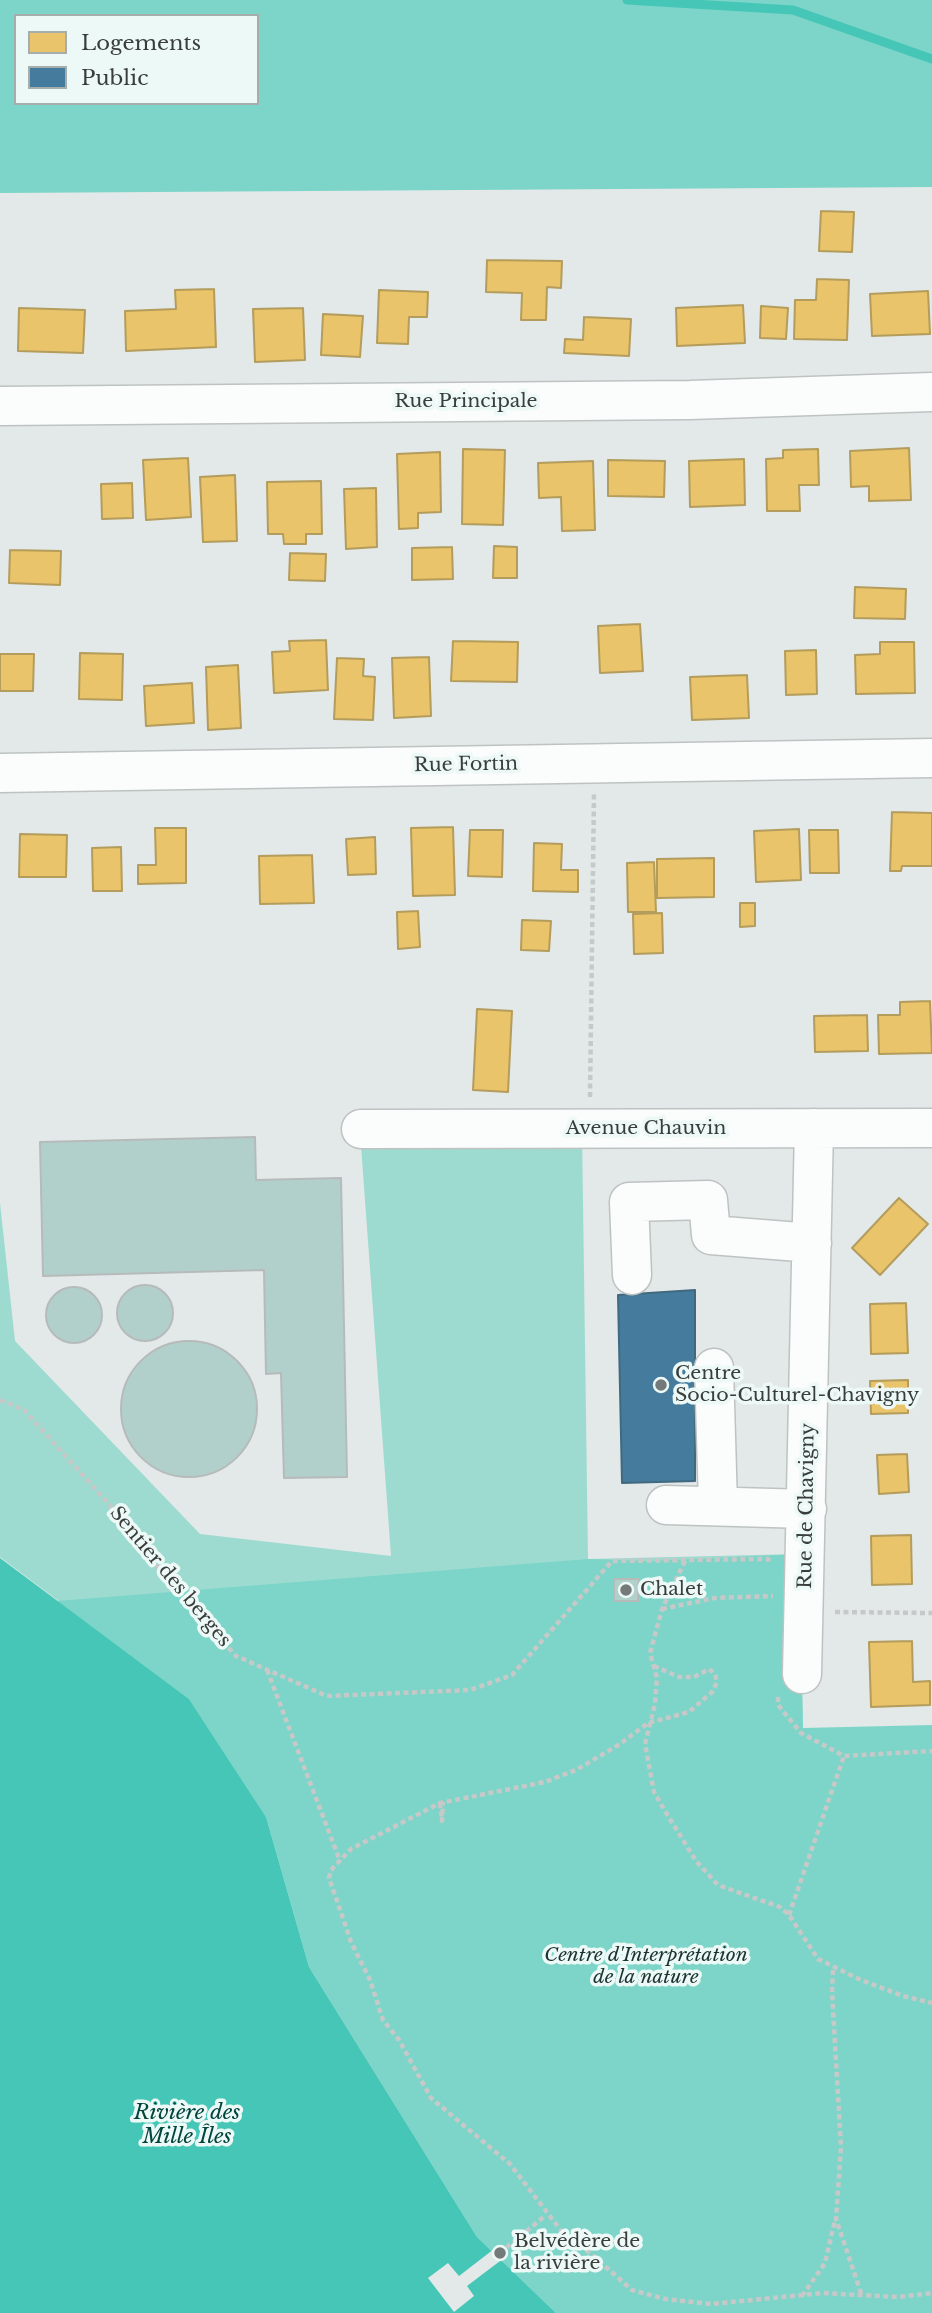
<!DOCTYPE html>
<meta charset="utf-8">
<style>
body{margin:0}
#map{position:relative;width:932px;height:2313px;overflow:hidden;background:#e2e9e8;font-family:"Libre Baskerville",serif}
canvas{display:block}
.legend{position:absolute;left:14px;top:14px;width:245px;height:91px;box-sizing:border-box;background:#edf9f6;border:2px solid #a5aeac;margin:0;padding:9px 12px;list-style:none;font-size:21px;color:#393e3d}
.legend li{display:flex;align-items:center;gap:14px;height:35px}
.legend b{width:35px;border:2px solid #a5aeac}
</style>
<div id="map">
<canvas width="932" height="2313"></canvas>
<ul class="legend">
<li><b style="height:19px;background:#e9c46a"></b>Logements</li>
<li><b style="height:19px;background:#457b9d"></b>Public</li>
</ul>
</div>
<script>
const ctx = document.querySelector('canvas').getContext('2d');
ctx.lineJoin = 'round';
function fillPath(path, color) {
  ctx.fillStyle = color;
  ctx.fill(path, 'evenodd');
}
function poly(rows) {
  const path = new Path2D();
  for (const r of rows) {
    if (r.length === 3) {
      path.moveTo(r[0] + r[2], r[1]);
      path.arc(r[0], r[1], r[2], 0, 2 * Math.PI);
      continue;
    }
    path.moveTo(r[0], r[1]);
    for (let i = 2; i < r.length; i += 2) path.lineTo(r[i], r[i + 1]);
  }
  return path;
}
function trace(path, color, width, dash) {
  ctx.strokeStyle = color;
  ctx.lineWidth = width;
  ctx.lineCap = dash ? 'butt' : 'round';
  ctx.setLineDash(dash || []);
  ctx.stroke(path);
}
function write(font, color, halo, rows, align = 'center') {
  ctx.font = font + ' "Libre Baskerville",serif';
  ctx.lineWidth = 7;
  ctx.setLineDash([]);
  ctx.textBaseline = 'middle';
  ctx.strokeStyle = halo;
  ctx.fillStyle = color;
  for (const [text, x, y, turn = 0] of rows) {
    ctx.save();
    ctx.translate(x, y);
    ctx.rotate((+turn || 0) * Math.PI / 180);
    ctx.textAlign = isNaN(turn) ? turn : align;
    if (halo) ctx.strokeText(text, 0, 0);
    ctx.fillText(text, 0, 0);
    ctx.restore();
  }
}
fillPath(poly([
 [582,1131,588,1559,799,1554,803,1728,932,2313,556,2313,266,1817,189,1699,0,1557,0,1203,15,1341,200,1534,391,1556,360,1132]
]), '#9ddbd0');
fillPath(poly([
 [0,0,932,0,932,187,0,193],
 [16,16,257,16,257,103,16,103],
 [799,1554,803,1728,932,1725,932,2313,556,2313,477,2237,309,1967,266,1817,189,1699,57,1601,588,1559,651,1561]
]), '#7cd5c8');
fillPath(poly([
 [0,1558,189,1699,266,1817,309,1967,477,2237,556,2313,0,2313]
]), '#46c6b7');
fillPath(poly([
 [494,2249,504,2258,467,2286,474,2296,454,2312,428,2278,448,2263,459,2276]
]), '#e2e9e8');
const homes = poly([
 [821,211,854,212,852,252,819,251,821,211],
 [487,260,562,261,561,288,547,287,546,320,521,320,522,293,486,292,487,260],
 [817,279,849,280,847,340,794,339,795,300,816,300,817,279],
 [214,289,216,347,126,351,125,311,176,309,175,290,214,289],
 [379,290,428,292,427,317,409,317,408,344,377,343,379,290],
 [928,291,930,334,872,336,870,294,928,291],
 [743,305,745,343,677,346,676,308,743,305],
 [761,306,788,308,786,339,760,338,761,306],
 [19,308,85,310,83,353,18,351,19,308],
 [303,308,305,360,255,362,253,309,303,308],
 [323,314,363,316,360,357,321,355,323,314],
 [584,317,631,319,629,356,564,353,565,339,583,340,584,317],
 [909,448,911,500,869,501,869,486,851,487,850,451,909,448],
 [463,449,505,450,503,525,462,524,463,449],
 [818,449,819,485,799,485,800,511,767,511,766,459,783,458,783,450,818,449],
 [440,452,441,512,418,513,418,528,399,529,397,454,440,452],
 [188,458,191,517,146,520,143,460,188,458],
 [744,459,745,505,690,507,689,461,744,459],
 [608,460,665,461,664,497,608,496,608,460],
 [593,461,595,530,562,531,561,497,539,498,538,463,593,461],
 [235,475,237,541,203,542,200,477,235,475],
 [321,481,322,534,306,534,306,544,284,544,283,534,268,534,267,482,321,481],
 [132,483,133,518,102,519,101,484,132,483],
 [376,488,377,547,346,549,344,489,376,488],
 [494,546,517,547,517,578,493,578,494,546],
 [452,547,453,579,412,580,412,548,452,547],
 [10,550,61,551,60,585,9,583,10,550],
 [290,553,326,554,325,581,289,580,290,553],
 [855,587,906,589,905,619,854,618,855,587],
 [640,624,643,671,600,673,598,626,640,624],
 [326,640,328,690,274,693,272,652,290,651,289,641,326,640],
 [453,641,518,642,517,682,451,681,453,641],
 [880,642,914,642,915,693,856,694,855,655,880,654,880,642],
 [816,650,817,694,786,695,785,651,816,650],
 [80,653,123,654,122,700,79,699,80,653],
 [0,654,34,654,33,691,0,691,0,654],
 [429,657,431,716,394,718,392,658,429,657],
 [337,658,364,659,363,676,375,677,373,720,334,719,337,658],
 [238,665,241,728,208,730,206,667,238,665],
 [747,675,749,718,692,720,690,677,747,675],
 [192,683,194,723,146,726,144,686,192,683],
 [892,812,932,813,932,866,902,866,901,871,890,871,892,812],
 [453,827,455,895,413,896,411,828,453,827],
 [155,828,186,828,186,883,138,884,138,865,156,865,155,828],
 [799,829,801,880,756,882,754,831,799,829],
 [470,830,503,830,502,877,468,876,470,830],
 [809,830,838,830,839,873,810,873,809,830],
 [20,834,67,835,66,877,19,877,20,834],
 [375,837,376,874,348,875,346,839,375,837],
 [534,843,562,844,561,870,578,870,578,892,533,891,534,843],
 [121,847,122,891,93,891,92,848,121,847],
 [312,855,314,903,260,904,259,856,312,855],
 [714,858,714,897,657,898,657,859,714,858],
 [654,862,656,912,628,912,627,863,654,862],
 [740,903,755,903,755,926,740,927,740,903],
 [418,911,420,947,398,949,397,912,418,911],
 [662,913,663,953,634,954,633,914,662,913],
 [522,920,551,921,549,951,521,950,522,920],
 [930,1001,932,1053,879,1054,878,1015,900,1015,900,1002,930,1001],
 [477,1009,512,1011,508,1092,473,1090,477,1009],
 [867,1015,868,1051,815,1052,814,1016,867,1015],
 [899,1198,928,1224,880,1275,852,1248,899,1198],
 [906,1303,908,1353,871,1354,870,1304,906,1303],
 [908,1380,908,1413,871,1414,870,1381,908,1380],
 [907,1454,909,1492,879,1494,877,1455,907,1454],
 [911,1535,912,1584,872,1585,871,1536,911,1535],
 [912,1641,913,1682,930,1681,930,1705,871,1707,869,1642,912,1641]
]);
fillPath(homes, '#e9c46a');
trace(homes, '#b49c5c', 2);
const public = poly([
 [695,1290,695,1481,622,1483,618,1295,695,1290]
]);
fillPath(public, '#457b9d');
trace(public, '#416980', 2);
trace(poly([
 [627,0,793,10,932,59]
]), '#46c6b7', 9);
const building = poly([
 [255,1137,256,1180,341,1178,347,1477,284,1478,281,1373,266,1374,264,1270,43,1276,40,1142,255,1137],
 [145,1313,28],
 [74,1315,28],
 [189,1409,68],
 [614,1579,639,1579,638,1601,614,1601,614,1579]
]);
fillPath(building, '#b2d0cb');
trace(building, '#b6bbba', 2);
const minor = poly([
 [0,406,690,400,932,392],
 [0,773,932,758],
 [361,1129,932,1128],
 [632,1275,629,1202,708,1200,711,1235,812,1243],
 [714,1368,718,1506],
 [666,1505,807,1509],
 [802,1674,814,1128]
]);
trace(minor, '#bec3c2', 41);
trace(poly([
 [590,1097,594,794],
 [0,1400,24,1410,115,1511,173,1587,236,1656,327,1696,470,1690,512,1675,612,1561,768,1559,771,1564],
 [685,1561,662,1609,650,1653,657,1678,655,1704,645,1744,654,1792,665,1811,696,1861,718,1885,780,1907,789,1915,818,1959,861,1980,903,1996,932,2003],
 [662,1609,714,1598,773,1596],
 [835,1612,932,1613],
 [654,1666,679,1677,694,1677,709,1669,715,1674,717,1682,712,1692,689,1712,648,1723,620,1744,576,1770,545,1782,440,1803,351,1849,331,1870,329,1878,335,1895,351,1942,370,1980,383,2020,399,2040,431,2098,510,2164,566,2237,590,2253,632,2290,665,2299,711,2304,823,2293,899,2297,932,2293],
 [267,1670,340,1861],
 [778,1697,778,1705,801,1733,844,1756,932,1751],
 [440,1803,442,1821,443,1802],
 [789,1915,844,1756],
 [833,1970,832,1992,841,2147,836,2219,862,2296],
 [500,2253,546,2215],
 [802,2296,825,2263,835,2220]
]), '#c7c9c8', 4.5, [5, 3.5]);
trace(minor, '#fbfcfc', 38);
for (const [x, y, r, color] of [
 [661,1385,7,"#747a79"],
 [626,1590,7,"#747a79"],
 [500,2253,7,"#747a79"]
]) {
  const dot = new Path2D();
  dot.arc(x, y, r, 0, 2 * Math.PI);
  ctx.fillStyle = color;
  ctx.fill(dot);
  trace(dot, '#edf9f6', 2.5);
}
write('19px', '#393e3d', '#edf9f6', [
 ["Rue Principale",466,402],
 ["Rue Fortin",466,765,-1],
 ["Avenue Chauvin",646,1129],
 ["Rue de Chavigny",807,1506,-89],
 ["Sentier des berges",170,1577,50]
]);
write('19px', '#393e3d', '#edf9f6', [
 ["Centre",675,1374],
 ["Socio-Culturel-Chavigny",675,1396],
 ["Chalet",640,1590],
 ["Belvédère de",514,2242],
 ["la rivière",514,2264]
], 'left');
write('italic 19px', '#1b332f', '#edf9f6', [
 ["Centre d'Interprétation",646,1956],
 ["de la nature",646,1978]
]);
write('italic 21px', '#01453c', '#edf9f6', [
 ["Rivière des",187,2113],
 ["Mille Îles",187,2137]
]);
</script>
